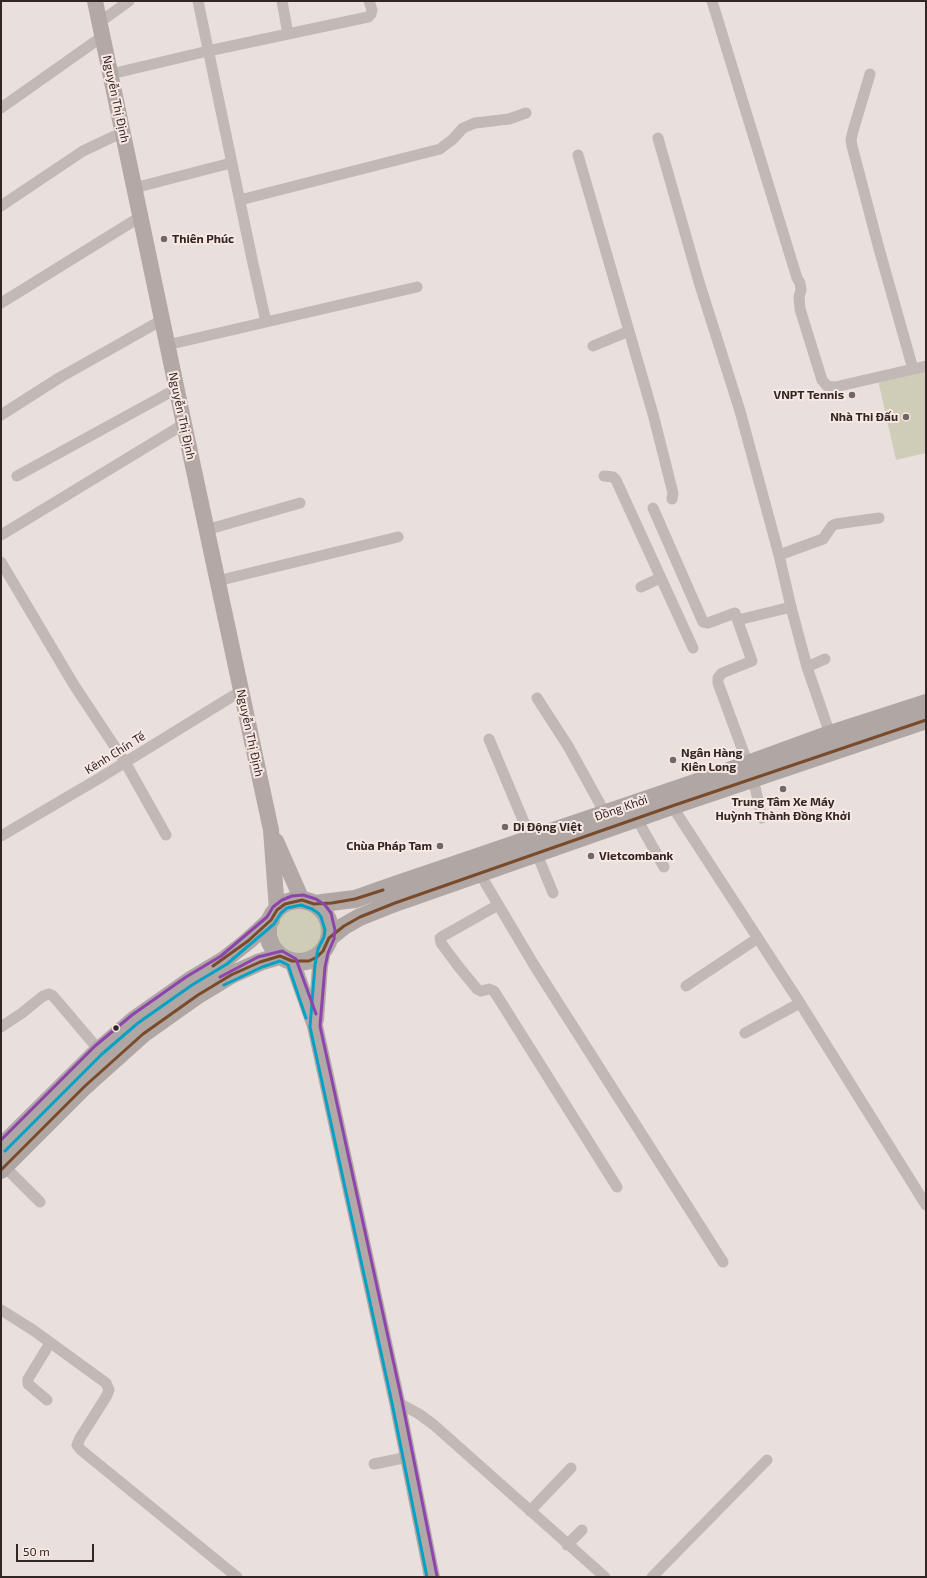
<!DOCTYPE html>
<meta charset="utf-8">
<style>
body{margin:0}
#map{position:relative;width:927px;height:1578px;overflow:hidden;background:#e9e0dd;font-family:"Exo 2",sans-serif}
canvas{display:block}
.frame{position:absolute;inset:0;border:2px solid #322625;pointer-events:none}
.scale{position:absolute;left:16px;top:1544px;width:78px;height:18px;box-sizing:border-box;border:2px solid #322625;border-top:0;padding-left:5px;font-size:12px;line-height:14px;white-space:nowrap;color:#322625;-webkit-text-stroke:3px #f8e8e2;paint-order:stroke}
</style>
<div id="map">
<canvas width="927" height="1578"></canvas>
<div class="frame"></div>
<div class="scale">50 m</div>
</div>
<script>
const ctx = document.querySelector('canvas').getContext('2d');
ctx.lineJoin = 'round';
function fillPath(path, color) {
  ctx.fillStyle = color;
  ctx.fill(path, 'evenodd');
}
function poly(rows) {
  const path = new Path2D();
  for (const r of rows) {
    if (r.length === 3) {
      path.moveTo(r[0] + r[2], r[1]);
      path.arc(r[0], r[1], r[2], 0, 2 * Math.PI);
      continue;
    }
    path.moveTo(r[0], r[1]);
    for (let i = 2; i < r.length; i += 2) path.lineTo(r[i], r[i + 1]);
  }
  return path;
}
function trace(path, color, width, dash) {
  ctx.strokeStyle = color;
  ctx.lineWidth = width;
  ctx.lineCap = dash ? 'butt' : 'round';
  ctx.setLineDash(dash || []);
  ctx.stroke(path);
}
function write(font, color, halo, rows, align = 'center') {
  ctx.font = font + ' "Exo 2",sans-serif';
  ctx.lineWidth = 4;
  ctx.setLineDash([]);
  ctx.textBaseline = 'middle';
  ctx.strokeStyle = halo;
  ctx.fillStyle = color;
  for (const [text, x, y, turn = 0] of rows) {
    ctx.save();
    ctx.translate(x, y);
    ctx.rotate((+turn || 0) * Math.PI / 180);
    ctx.textAlign = isNaN(turn) ? turn : align;
    if (halo) ctx.strokeText(text, 0, 0);
    ctx.fillText(text, 0, 0);
    ctx.restore();
  }
}
fillPath(poly([
 [926,370,926,453,896,460,878,380],
 [300,931,23]
]), '#cfcdb7');
trace(poly([
 [198,1,252,259,266,322],
 [282,1,288,34],
 [712,1,797,278,800,283,801,290,799,297,800,309,822,380,827,386,835,387,926,366],
 [100,22,129,1],
 [111,74,208,51,368,17,371,14,372,10,369,1],
 [870,74,853,131,851,140,852,146,878,245,913,369],
 [1,108,103,36],
 [658,138,699,282,740,411,779,555,791,607,807,667,830,734],
 [578,155,653,414,673,493,672,499],
 [134,188,231,163],
 [240,200,440,149,453,139,463,128,475,123,509,119,526,113],
 [1,206,83,151,123,132],
 [1,303,140,217],
 [167,345,417,287],
 [593,346,629,331],
 [1,415,59,378,162,320],
 [17,476,176,389],
 [604,476,613,477,616,480,693,648],
 [653,508,703,622,708,623,735,613,752,661,722,673,718,678,718,683,753,778,762,818],
 [206,530,300,503],
 [1,535,184,424],
 [779,555,823,539,832,526,836,524,879,518],
 [1,562,74,685,125,762,166,835],
 [217,581,398,537],
 [641,587,660,578],
 [738,620,791,607],
 [807,667,825,659],
 [537,698,568,746,605,813],
 [489,739,531,839],
 [672,806,800,1003,926,1205],
 [637,819,664,867],
 [1,836,98,779,241,691],
 [537,854,553,893],
 [480,874,534,965,723,1262],
 [498,905,443,936,440,938,441,943,458,966,477,989,481,991,489,989,494,991,617,1187],
 [686,986,758,938],
 [1,1027,22,1013,43,996,49,994,53,996,59,1003,99,1050],
 [745,1033,800,1003],
 [4,1166,40,1202],
 [1,1310,33,1330,106,1383,109,1390,106,1397,80,1438,77,1445,81,1450,237,1577],
 [47,1400,28,1384,28,1379,50,1343],
 [397,1402,419,1414,434,1425,605,1577],
 [374,1464,408,1457],
 [530,1511,571,1468],
 [567,1545,582,1530],
 [652,1577,767,1460]
]), '#c2b8b5', 11);
trace(poly([
 [95,1,184,424,271,830,277,910],
 [276,841,302,900],
 [292,961,315,1026,397,1402,432,1577],
 [316,1020,320,966,323,951]
]), '#b3a8a6', 16);
trace(poly([
 [299,931,31],
 [314,904,355,899,389,887,715,776,830,734,926,703],
 [329,938,344,926,360,917,395,903,672,806,926,720],
 [1,1147,99,1050,135,1019,189,981,224,960,248,941,271,920],
 [1,1170,85,1086,143,1034,198,995,231,975,260,962,280,956]
]), '#b0a7a5', 18);
trace(poly([
 [213,966,248,941,271,920,277,910,285,904,302,900,314,904,332,903,355,899,383,890],
 [1,1170,85,1086,143,1034,198,995,231,975,260,962,280,956,292,961,309,961,317,957,323,951,329,938,344,926,360,917,395,903,672,806,926,720]
]), '#7a4b2a', 3);
trace(poly([
 [224,985,262,967,280,961,288,965,306,1018],
 [5,1151,102,1054,138,1023,192,985,227,964,274,924,281,913,287,908,301,905,312,909,318,913,321,917,325,930,324,937,318,949,315,965,310,1027,392,1403,427,1577]
]), '#02a2c6', 3);
trace(poly([
 [220,977,258,957,282,951,296,959,316,1014],
 [1,1140,95,1046,132,1015,186,977,221,956,267,917,273,907,282,900,292,896,303,895,316,899,325,905,331,913,335,930,334,939,328,953,325,967,320,1026,402,1401,437,1576]
]), '#8e44ad', 3);
for (const [x, y, r, color] of [
 [164,239,4,"#726765"],
 [852,395,4,"#726765"],
 [906,417,4,"#726765"],
 [673,760,4,"#726765"],
 [783,789,4,"#726765"],
 [505,827,4,"#726765"],
 [440,846,4,"#726765"],
 [591,856,4,"#726765"],
 [116,1028,3.5,"#322625"]
]) {
  const dot = new Path2D();
  dot.arc(x, y, r, 0, 2 * Math.PI);
  ctx.fillStyle = color;
  ctx.fill(dot);
  trace(dot, '#f8e8e2', 1.5);
}
write('12px', '#322625', '#f8e8e2', [
 ["Nguyễn Thị Định",116,99,78],
 ["Nguyễn Thị Định",182,416,78],
 ["Nguyễn Thị Định",250,733,78],
 ["Kênh Chín Tế",115,753,-32],
 ["Đồng Khởi",621,808,-19]
]);
write('bold 12px', '#322625', '#f8e8e2', [
 ["Thiên Phúc",172,239],
 ["VNPT Tennis",844,395,"right"],
 ["Nhà Thi Đấu",898,417,"right"],
 ["Ngân Hàng",681,753],
 ["Kiên Long",681,767],
 ["Trung Tâm Xe Máy",783,802,"center"],
 ["Huỳnh Thành Đồng Khởi",783,816,"center"],
 ["Di Động Việt",513,827],
 ["Chùa Pháp Tam",432,846,"right"],
 ["Vietcombank",599,856]
], 'left');
</script>
